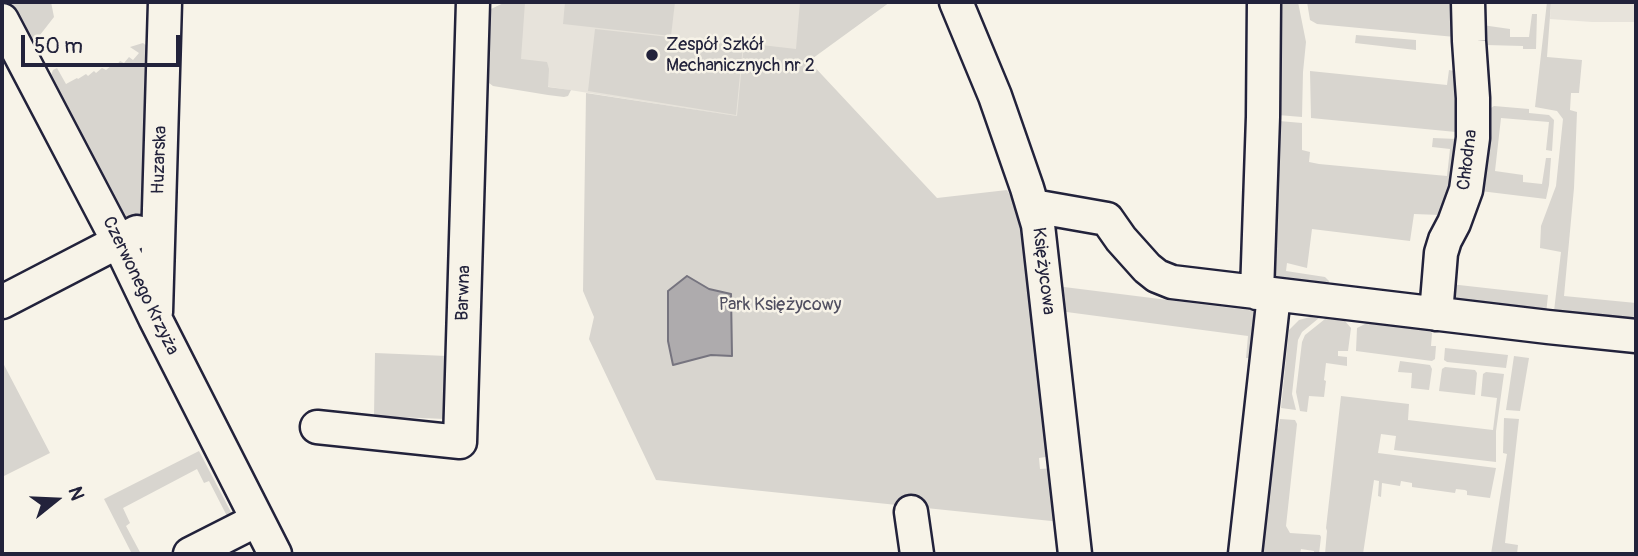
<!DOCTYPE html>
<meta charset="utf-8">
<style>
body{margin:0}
#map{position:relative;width:1638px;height:556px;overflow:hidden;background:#f7f3e8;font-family:Pangolin,sans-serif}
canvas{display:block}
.frame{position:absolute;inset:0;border:4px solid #22223b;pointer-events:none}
.north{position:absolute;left:21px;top:465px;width:70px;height:70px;-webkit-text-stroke:5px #f7f3e8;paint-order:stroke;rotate:72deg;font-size:19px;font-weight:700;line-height:28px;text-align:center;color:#22223b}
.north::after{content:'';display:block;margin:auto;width:24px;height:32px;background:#22223b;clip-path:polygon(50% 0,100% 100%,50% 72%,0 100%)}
.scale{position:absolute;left:21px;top:35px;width:159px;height:32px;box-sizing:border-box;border:4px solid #22223b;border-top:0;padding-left:9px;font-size:21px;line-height:24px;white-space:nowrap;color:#22223b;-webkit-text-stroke:5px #f7f3e8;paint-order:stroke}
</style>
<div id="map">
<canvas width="1638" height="556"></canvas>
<div class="frame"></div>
<div class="north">N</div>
<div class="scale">50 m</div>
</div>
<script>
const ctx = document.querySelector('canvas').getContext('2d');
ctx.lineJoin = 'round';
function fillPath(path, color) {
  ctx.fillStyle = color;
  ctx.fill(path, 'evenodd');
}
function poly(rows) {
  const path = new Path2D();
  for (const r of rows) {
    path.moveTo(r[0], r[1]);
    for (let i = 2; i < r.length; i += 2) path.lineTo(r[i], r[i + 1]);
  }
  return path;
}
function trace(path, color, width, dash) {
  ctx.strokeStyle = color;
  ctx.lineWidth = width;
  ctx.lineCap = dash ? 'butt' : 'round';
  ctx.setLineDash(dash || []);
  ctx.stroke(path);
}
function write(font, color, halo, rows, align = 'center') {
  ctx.font = font + ' Pangolin,sans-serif';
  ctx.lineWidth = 5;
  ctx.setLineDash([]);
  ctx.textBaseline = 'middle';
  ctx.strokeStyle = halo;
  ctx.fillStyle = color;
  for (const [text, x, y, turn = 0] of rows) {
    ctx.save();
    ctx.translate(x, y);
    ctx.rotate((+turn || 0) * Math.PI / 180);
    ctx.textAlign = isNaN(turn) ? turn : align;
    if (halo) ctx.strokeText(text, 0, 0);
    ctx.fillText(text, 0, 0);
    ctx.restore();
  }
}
fillPath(poly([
 [506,2,890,2,809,60,741,117,487,77,489,10],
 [1551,2,1636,2,1636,22,1592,22,1550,19]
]), '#e7e3db');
fillPath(poly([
 [7,2,51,2,54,17,40,35,27,41],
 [506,2,525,2,521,59,547,62,549,69,548,87,571,90,568,96,564,97,548,95,493,86,489,83,487,77,489,10],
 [565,2,675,2,671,36,563,24],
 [800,2,890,2,809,61,937,198,1007,190,1029,229,1026,255,1046,447,1053,454,1052,456,1039,458,1040,469,1055,468,1061,522,656,480,589,339,594,317,583,291,586,93,737,116,744,43,796,49],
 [1278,2,1298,2,1306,42,1303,72,1302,117,1278,115],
 [1307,2,1455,2,1455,37,1317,24,1310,20],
 [1478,2,1485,2,1482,25,1510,29,1510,37,1529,37,1532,14,1537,14,1536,49,1523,49,1523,46,1486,45,1482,43],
 [1547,2,1551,2,1547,57,1582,60,1579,93,1571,93,1570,110,1577,112,1574,188,1564,296,1636,303,1636,312,1632,320,1554,311,1561,252,1540,248,1541,226,1556,186,1563,119,1557,111,1535,107],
 [595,29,743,45,736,115,588,91],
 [1356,35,1416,40,1416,50,1355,43],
 [143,43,153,51,147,217,135,223,122,220,48,83,53,70,57,68,66,84,77,78,78,79,86,74,88,76,94,71,96,73,102,68,106,70,112,65,115,67,120,61,124,63,129,57,133,60,139,53,130,47],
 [1449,70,1454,71,1457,93,1459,130,1456,132,1311,118,1310,71,1447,85],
 [1494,106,1529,109,1529,113,1549,115,1554,120,1552,151,1546,150,1549,122,1501,118,1495,171,1523,175,1523,182,1542,184,1546,158,1551,158,1549,185,1546,199,1472,190,1486,111],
 [1279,121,1302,123,1302,150,1310,152,1309,162,1319,164,1447,176,1450,149,1432,147,1433,138,1457,139,1459,142,1456,177,1440,215,1414,214,1410,241,1312,229,1307,268,1287,263,1286,271,1325,277,1329,281,1328,289,1263,282],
 [1450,284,1548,295,1546,314,1447,302],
 [1056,286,1256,311,1259,313,1255,358,1246,358,1248,336,1059,311],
 [1310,317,1319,318,1302,332,1298,340,1292,394,1296,410,1281,408,1289,330,1299,320],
 [1325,319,1345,321,1351,328,1348,351,1338,351,1338,356,1347,357,1347,366,1326,363,1324,380,1326,381,1324,397,1309,396,1307,412,1300,411,1296,392,1302,342,1305,335],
 [1367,323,1428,330,1432,333,1431,346,1436,346,1435,359,1432,361,1356,351,1357,328],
 [1445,348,1508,355,1506,368,1447,362,1444,360],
 [375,353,447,356,445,419,374,416],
 [1514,356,1529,358,1520,411,1506,410],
 [2,361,50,453,2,477],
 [1400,361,1430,365,1432,369,1429,390,1411,388,1412,373,1398,372],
 [1445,367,1475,370,1477,373,1475,395,1439,391,1442,369],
 [1486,372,1504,374,1496,431,1496,462,1394,450,1396,436,1381,434,1378,453,1496,468,1490,498,1467,495,1467,491,1465,490,1456,489,1455,493,1412,487,1412,483,1401,481,1400,486,1382,483,1381,497,1378,496,1379,481,1374,480,1363,554,1325,554,1327,531,1326,528,1341,396,1409,404,1408,420,1493,430,1497,398,1481,396,1483,374],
 [1504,418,1519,419,1505,543,1518,545,1517,554,1491,554,1507,454,1503,453],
 [1280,419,1295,420,1297,424,1286,526,1290,533,1320,535,1321,537,1319,554,1314,554,1314,551,1301,549,1300,554,1281,554,1262,552,1272,454,1272,429,1278,429],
 [199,451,233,516,228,518,209,481,204,483,197,469,123,508,130,523,126,526,141,554,132,554,104,499]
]), '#d8d5cf');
const water = poly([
 [687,276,709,289,731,294,732,356,711,355,673,365,668,341,668,291,687,276]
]);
fillPath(water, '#aeabad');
trace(water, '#76747f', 2);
const minor = poly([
 [956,2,995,96,1027,188,1038,225,1075,554],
 [2,20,118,241,155,318,275,554],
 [1033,206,1107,219,1121,239,1147,268,1157,276,1172,282,1548,327,1636,336],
 [1257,293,1263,117,1264,2],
 [2,302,137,232],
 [156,312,165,2],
 [1436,314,1441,253,1445,240,1454,223,1466,190,1473,138,1473,98,1469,41,1468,2],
 [317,427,460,442,473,2],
 [911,512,917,554],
 [190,554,257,520],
 [1245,554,1274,295]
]);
trace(minor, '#22223b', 37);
trace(minor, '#f7f3e8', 32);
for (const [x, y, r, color] of [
 [652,55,7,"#22223b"]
]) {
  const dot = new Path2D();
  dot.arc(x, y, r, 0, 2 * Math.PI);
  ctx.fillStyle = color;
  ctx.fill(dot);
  trace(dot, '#f7f3e8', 2.5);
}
write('18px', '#22223b', '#f7f3e8', [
 ["Zespół Szkół",666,45],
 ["Mechanicznych nr 2",666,66]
], 'left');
write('18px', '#22223b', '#f7f3e8', [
 ["Huzarska",160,160,-88],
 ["Chłodna",1468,160,-83],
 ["Księżycowa",1043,271,83],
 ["Czerwonego Krzyża",140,286,64],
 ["Barwna",464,293,-88]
]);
write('18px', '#504f60', '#f7f3e8', [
 ["Park Księżycowy",780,305]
]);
</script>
